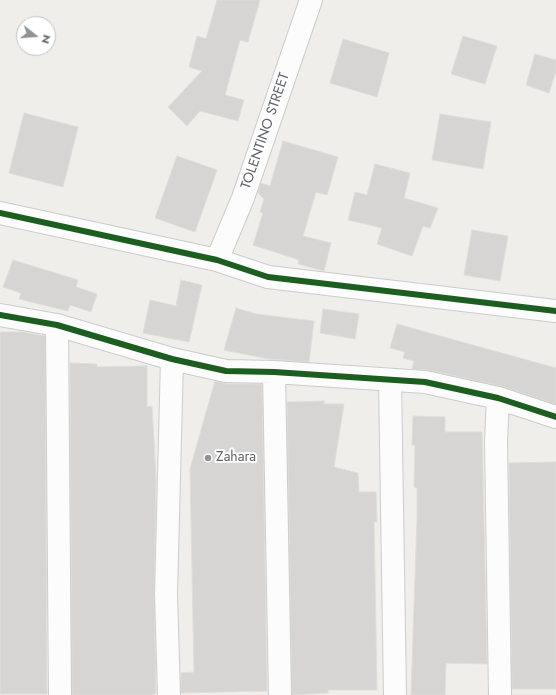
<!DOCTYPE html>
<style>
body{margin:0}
#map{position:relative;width:556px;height:695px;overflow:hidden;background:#efeeea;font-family:Jost,sans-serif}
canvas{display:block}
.north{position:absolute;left:16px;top:16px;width:40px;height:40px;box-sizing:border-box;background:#fff;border:1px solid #bfc1c3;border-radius:50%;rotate:107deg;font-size:11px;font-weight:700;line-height:16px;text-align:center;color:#5f6368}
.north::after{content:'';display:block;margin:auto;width:14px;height:18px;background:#919496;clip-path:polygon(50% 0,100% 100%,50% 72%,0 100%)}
</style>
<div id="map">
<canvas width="556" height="695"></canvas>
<div class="north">N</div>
</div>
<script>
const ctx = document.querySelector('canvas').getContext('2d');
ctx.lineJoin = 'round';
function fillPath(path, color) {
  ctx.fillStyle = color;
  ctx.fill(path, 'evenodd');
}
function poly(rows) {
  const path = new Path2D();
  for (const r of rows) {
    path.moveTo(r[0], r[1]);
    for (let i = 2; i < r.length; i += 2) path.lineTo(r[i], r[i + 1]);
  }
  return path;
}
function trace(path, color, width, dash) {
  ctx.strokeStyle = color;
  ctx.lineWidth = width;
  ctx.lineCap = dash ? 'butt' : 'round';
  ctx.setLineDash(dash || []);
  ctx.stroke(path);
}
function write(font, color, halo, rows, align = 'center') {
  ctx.font = font + ' Jost,sans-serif';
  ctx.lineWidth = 4;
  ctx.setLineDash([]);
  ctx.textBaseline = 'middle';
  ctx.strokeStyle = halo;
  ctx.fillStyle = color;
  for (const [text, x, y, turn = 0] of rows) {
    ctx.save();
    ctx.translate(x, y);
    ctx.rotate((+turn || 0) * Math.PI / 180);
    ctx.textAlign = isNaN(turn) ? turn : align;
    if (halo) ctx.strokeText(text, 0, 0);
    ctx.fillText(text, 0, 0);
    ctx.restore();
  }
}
const building = poly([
 [217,0,260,0,248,42,240,40,225,95,244,100,238,121,200,111,187,126,168,107,202,71,189,67,197,36,206,39,217,0],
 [463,36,497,46,485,84,451,74,463,36],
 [343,39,389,53,377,97,330,83,343,39],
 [535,54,556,60,556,71,549,93,526,85,535,54],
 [24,113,78,127,63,187,9,173,24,113],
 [440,114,491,122,483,169,432,160,440,114],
 [283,141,338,157,327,195,316,192,303,236,331,243,324,271,298,264,299,260,253,245,263,213,260,212,264,199,258,193,261,183,270,186,283,141],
 [177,156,217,170,195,232,155,218,177,156],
 [375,164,410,173,404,198,438,208,430,228,423,226,412,256,377,244,382,228,348,220,355,192,367,195,375,164],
 [472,230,508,236,500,281,464,275,472,230],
 [13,260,78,280,76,287,97,294,91,312,70,305,68,311,19,299,21,293,3,287,13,260],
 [181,280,202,285,189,342,143,333,150,300,176,306,181,280],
 [236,308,256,314,314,321,309,362,269,359,224,350,236,308],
 [323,309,359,314,355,339,320,333,323,309],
 [397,324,556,368,556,404,501,386,428,370,412,369,414,361,403,358,405,352,390,348,397,324],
 [0,332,22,332,45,336,47,694,0,694,0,332],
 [70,363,97,364,97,367,147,366,147,407,152,406,156,478,154,594,156,693,152,695,72,695,70,363],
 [215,381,226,384,262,384,267,691,181,693,181,673,194,672,190,469,215,381],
 [324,401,324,404,344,404,334,467,358,473,359,492,376,492,377,522,374,522,377,690,328,690,328,693,292,695,287,402,324,401],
 [413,416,445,417,445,432,482,432,487,664,446,663,445,695,411,695,417,518,417,488,414,487,415,445,412,445,413,416],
 [556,462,556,689,512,689,509,463,556,462]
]);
fillPath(building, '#d6d5d3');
trace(building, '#deddd9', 1);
const minor = poly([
 [0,213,217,260,268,277,556,311],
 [217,260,243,198,311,0],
 [0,315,57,325,172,359,226,371,274,372,425,382,498,398,556,417],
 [57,325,60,695],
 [274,372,280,695],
 [390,380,395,695],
 [498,398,496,442,500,695],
 [169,695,166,594,172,359]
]);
trace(minor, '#cbcccc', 24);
trace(minor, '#fdfcfc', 22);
trace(poly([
 [0,213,217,260,268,277,556,311],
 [0,315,57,325,172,359,226,371,274,372,425,382,498,398,556,417]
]), '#1b5e20', 6);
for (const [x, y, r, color] of [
 [208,458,4,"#919496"]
]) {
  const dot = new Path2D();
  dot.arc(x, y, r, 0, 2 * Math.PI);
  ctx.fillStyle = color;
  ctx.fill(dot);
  trace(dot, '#fff', 1.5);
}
write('14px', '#5f6368', '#fff', [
 ["TOLENTINO STREET",266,131,-71]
]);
write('14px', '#5f6368', '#fff', [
 ["Zahara",216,458]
], 'left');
</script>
